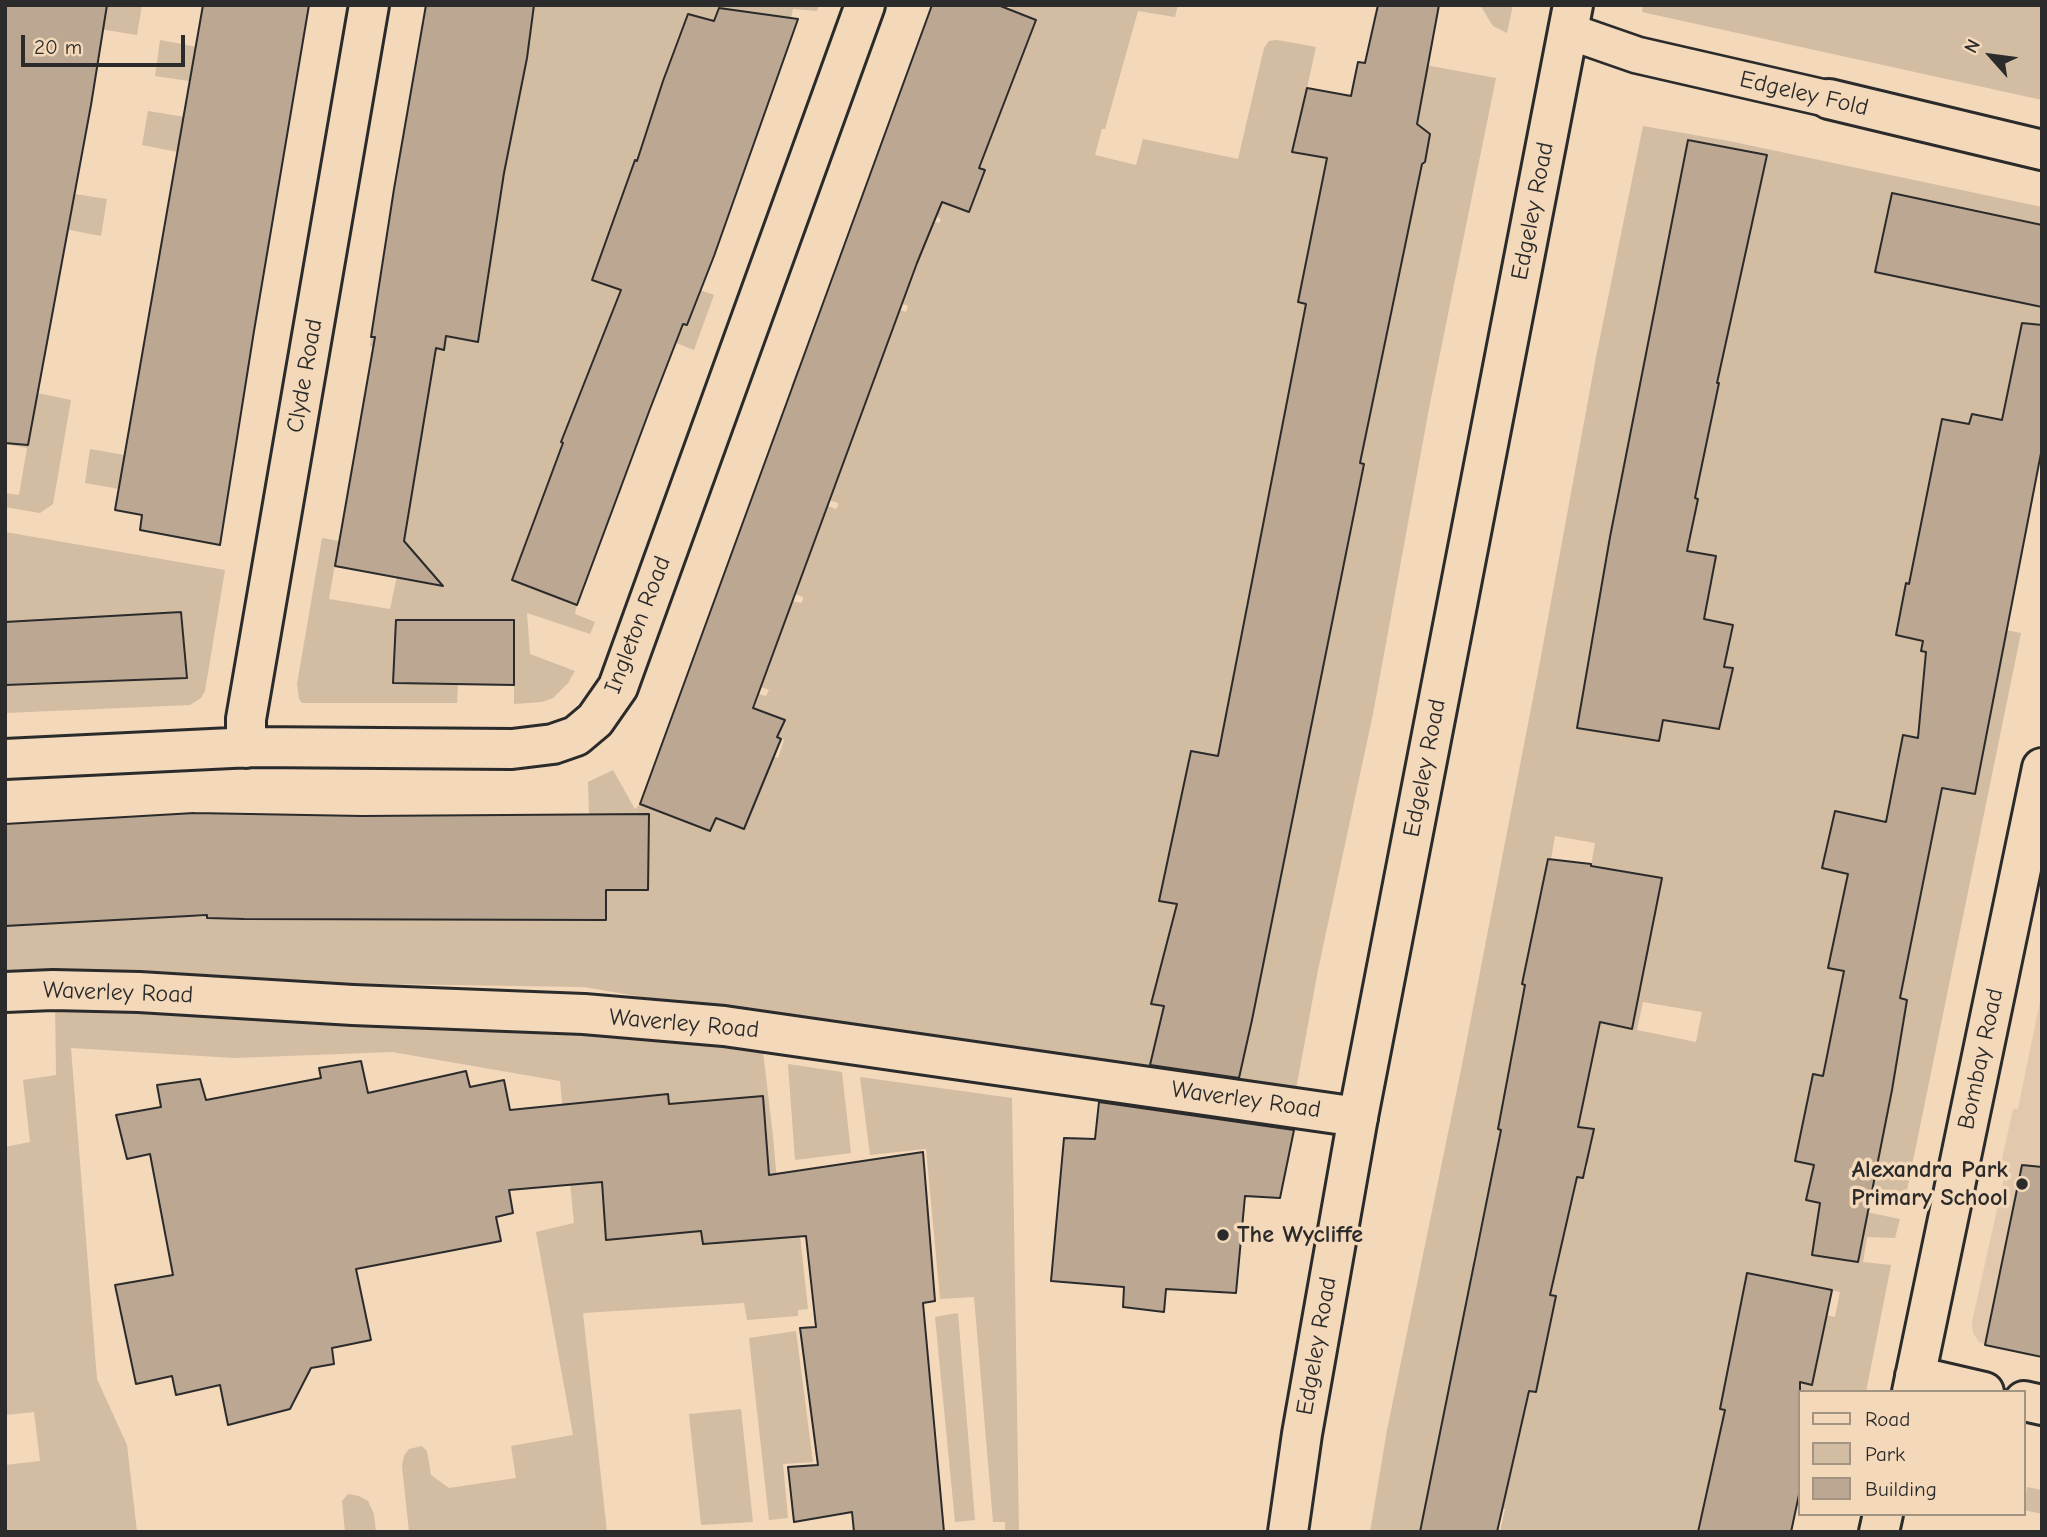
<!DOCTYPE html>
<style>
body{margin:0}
#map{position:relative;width:2047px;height:1537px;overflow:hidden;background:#f3d8ba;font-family:"Comic Neue",sans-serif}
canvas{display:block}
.frame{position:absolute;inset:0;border:7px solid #2b2b2b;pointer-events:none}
.legend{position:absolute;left:1798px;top:1390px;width:228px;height:126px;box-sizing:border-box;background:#f3d8ba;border:2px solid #a39381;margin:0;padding:9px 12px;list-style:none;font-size:21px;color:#2b2b2b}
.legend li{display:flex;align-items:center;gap:14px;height:35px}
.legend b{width:35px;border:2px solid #a39381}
.north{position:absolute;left:1956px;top:21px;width:70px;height:70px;-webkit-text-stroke:5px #f3d8ba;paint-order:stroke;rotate:298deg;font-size:19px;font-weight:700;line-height:28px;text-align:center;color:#2b2b2b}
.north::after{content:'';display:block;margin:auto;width:24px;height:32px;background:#2b2b2b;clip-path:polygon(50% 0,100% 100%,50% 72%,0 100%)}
.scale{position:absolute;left:21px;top:35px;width:164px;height:32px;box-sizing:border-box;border:4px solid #2b2b2b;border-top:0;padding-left:9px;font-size:21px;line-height:24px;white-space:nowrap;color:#2b2b2b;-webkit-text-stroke:5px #f3d8ba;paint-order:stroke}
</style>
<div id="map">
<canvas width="2047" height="1537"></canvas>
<div class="frame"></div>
<ul class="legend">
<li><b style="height:9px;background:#f3d8ba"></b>Road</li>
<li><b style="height:19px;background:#d2bca2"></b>Park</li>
<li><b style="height:19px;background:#bba792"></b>Building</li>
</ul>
<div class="north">N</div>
<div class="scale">20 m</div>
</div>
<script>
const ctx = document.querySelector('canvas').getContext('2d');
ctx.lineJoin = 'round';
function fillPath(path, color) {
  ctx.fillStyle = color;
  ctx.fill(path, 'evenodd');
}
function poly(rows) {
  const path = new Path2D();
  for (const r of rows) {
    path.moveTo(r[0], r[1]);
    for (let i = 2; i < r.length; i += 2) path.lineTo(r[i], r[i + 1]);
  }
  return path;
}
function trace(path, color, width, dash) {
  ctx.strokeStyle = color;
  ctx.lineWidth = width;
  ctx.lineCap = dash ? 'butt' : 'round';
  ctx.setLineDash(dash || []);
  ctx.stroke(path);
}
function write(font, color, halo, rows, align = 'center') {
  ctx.font = font + ' "Comic Neue",sans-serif';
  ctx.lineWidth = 7;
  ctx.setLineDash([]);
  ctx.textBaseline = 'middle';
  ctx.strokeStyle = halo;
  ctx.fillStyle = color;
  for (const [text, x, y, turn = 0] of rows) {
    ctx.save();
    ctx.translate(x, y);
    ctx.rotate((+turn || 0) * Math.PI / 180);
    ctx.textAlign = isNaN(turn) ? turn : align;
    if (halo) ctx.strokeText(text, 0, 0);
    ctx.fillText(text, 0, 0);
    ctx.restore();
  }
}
fillPath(poly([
 [2042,991,2042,1357,1985,1345,1979,1342,1973,1333,1972,1322,2006,1169,2000,1168,2013,1109,2018,1109]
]), '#e2c9ae');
fillPath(poly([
 [107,5,142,5,137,35,75,25,105,14],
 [534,5,819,5,817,11,793,9,791,18,719,8,714,21,688,14,681,33,661,169,635,160,622,290,618,303,687,325,700,290,714,295,694,350,676,343,671,356,604,333,561,441,627,467,620,494,553,470,512,580,577,605,575,614,595,622,590,634,527,613,530,654,575,671,568,683,553,698,542,702,514,704,514,621,396,621,393,683,458,684,457,703,302,703,299,699,297,684,322,538,339,541,329,599,390,609,402,553,351,473,413,483,434,362,370,346,371,337,444,350,446,336,478,342,485,300,452,294,492,249,495,230,466,226,483,113,516,118],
 [1012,5,1178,5,1175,17,1138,11,1105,129,1102,129,1095,155,1136,165,1143,139,1238,159,1264,48,1269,41,1277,40,1316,47,1293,152,1407,174,1425,161,1430,134,1417,124,1426,74,1387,58,1496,78,1430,403,1373,714,1318,970,1295,1095,730,1012,584,987,321,983,68,971,5,972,5,926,190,887,189,917,606,919,606,890,648,890,649,855,623,854,589,815,588,782,613,770,635,809,640,804,710,831,716,818,744,828,741,744,778,758,784,740,777,737,784,720,754,709,759,694,766,696,769,690,761,687,792,601,801,603,803,600,803,597,795,594,828,506,836,509,838,506,838,503,828,500,861,411,791,386,797,370,868,396,900,310,906,312,908,306,901,303,933,221,939,223,941,219,933,215,939,201,969,212,985,171,954,159,1036,20,1010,10],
 [1302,322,1385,337,1363,443,1281,429],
 [1278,453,1364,464,1353,517],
 [1253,575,1336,591,1234,681],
 [1313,714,1292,820,1182,800,1191,751,1218,756],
 [1241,833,1288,842,1265,949,1184,906,1159,901],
 [1176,955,1263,969,1240,1073,1164,1006,1151,1003,1159,973],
 [1480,5,1513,5,1507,33,1493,26],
 [1643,5,2042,5,2042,100,1642,12],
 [160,40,225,52,222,65,193,60,189,81,155,76],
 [148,111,210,121,178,152,142,145],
 [1643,126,1729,141,2042,207,2042,225,1994,216,2042,305,2042,387,2010,381,2003,412,2011,421,1972,414,1969,424,1942,419,1931,471,1957,477,1951,506,1925,501,1915,555,1935,589,1907,583,1896,635,1923,641,2006,630,2021,633,1906,1195,1862,1185,1807,1200,1900,1219,1895,1238,1867,1237,1863,1262,1891,1265,1866,1392,1800,1392,1802,1383,1812,1384,1823,1334,1817,1313,1835,1317,1840,1292,1748,1273,1720,1409,1800,1426,1800,1458,1778,1453,1717,1447,1698,1532,1500,1532,1505,1509,1428,1496,1420,1532,1370,1532,1387,1430,1462,1065,1539,667,1596,357],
 [1689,141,1767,155,1744,261,1667,246],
 [1892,193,1987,212,1970,292,1875,272],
 [1665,255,1741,267,1645,362,1654,310],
 [1643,370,1719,383,1695,489],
 [1658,491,1698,499,1687,551,1637,598],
 [1597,621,1674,659,1733,668,1719,729,1663,720,1658,741,1577,728],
 [1928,685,1994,698,1975,794,1911,782],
 [1835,811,1933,833,1822,868],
 [1555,836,1595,843,1591,866,1662,878,1657,907,1536,922,1547,859,1551,859],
 [1845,888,1919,904,1903,984,1828,968],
 [1840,988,1907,1000,1892,1083,1824,1068],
 [1643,1002,1702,1012,1696,1042,1637,1030],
 [1519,1018,1598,1032,1579,1127,1594,1129,1591,1146,1498,1129],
 [1813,1074,1892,1090,1875,1177,1796,1161],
 [1497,1150,1588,1165,1584,1178,1570,1176,1554,1277,1473,1261],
 [1471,1282,1556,1297,1536,1392],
 [1448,1393,1524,1407,1429,1488,1438,1439],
 [75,194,107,199,101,236,39,224,71,213],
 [37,393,71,400,53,504,40,513,5,507,5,493,19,495,27,448,5,444,5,408,34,414],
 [90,449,153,460,119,489,85,483],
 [5,532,225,570,205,691,201,698,190,705,5,713,5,685,30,621,5,622],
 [181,613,184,642,187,678,120,615],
 [55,1000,762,1043,773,1136,781,1227,799,1226,808,1309,798,1310,798,1316,747,1320,744,1303,583,1313,607,1532,409,1532,402,1466,404,1456,409,1449,422,1446,427,1451,431,1475,449,1488,516,1478,511,1446,573,1435,536,1232,574,1223,560,1081,392,1052,234,1058,71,1048,97,1379,127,1445,137,1532,5,1532,5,1465,40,1461,34,1412,5,1415,5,1147,30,1142,23,1080,56,1075],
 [668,1094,669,1106,762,1096,769,1175,750,1240,703,1244,696,1184,607,1240,602,1182,576,1184],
 [788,1064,842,1072,851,1153,795,1160],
 [860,1077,1012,1098,1019,1532,1005,1532,1005,1522,993,1522,974,1297,940,1299,926,1149,870,1155],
 [958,1313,975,1520,955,1522,935,1317],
 [796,1331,813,1462,783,1464,788,1518,769,1520,749,1338],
 [741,1409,753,1522,701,1525,689,1414],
 [2027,1487,2042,1490,2042,1514,2024,1510],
 [348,1494,359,1496,368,1501,374,1514,376,1532,345,1532,342,1501]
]), '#d2bca2');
const building = poly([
 [5,5,107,5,91,105,28,445,5,443,5,5],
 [203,5,309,5,254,331,220,545,140,530,142,515,115,510,203,5],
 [426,5,534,5,527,58,504,173,478,342,446,336,444,350,436,348,404,541,443,586,335,566,375,337,371,337,394,189,426,5],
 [932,5,998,5,1036,20,979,168,985,170,969,212,942,202,917,263,753,708,785,720,777,737,781,739,744,829,716,818,710,831,640,804,932,5],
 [1378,5,1439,5,1417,124,1430,134,1425,162,1422,164,1360,463,1364,464,1252,1020,1239,1078,1150,1065,1164,1006,1151,1004,1177,904,1159,901,1191,751,1218,756,1306,304,1298,302,1327,158,1292,152,1307,88,1351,96,1358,62,1365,63,1378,5],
 [719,8,798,19,714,256,687,325,683,324,650,409,577,605,512,580,563,443,561,442,621,290,592,280,635,160,637,161,663,81,688,14,714,21,719,8],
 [1688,140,1767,155,1717,383,1719,383,1695,498,1698,499,1687,551,1716,556,1704,619,1733,625,1724,667,1733,668,1719,729,1663,720,1659,741,1577,728,1610,537,1688,140],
 [1892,193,2042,225,2042,307,1875,272,1892,193],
 [2022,323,2042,325,2042,448,1975,794,1942,788,1900,998,1907,1000,1892,1090,1858,1262,1812,1255,1820,1203,1806,1200,1814,1165,1795,1161,1813,1074,1823,1076,1844,971,1828,968,1848,874,1822,868,1835,811,1886,822,1903,735,1918,738,1926,652,1921,651,1923,641,1896,635,1906,583,1909,584,1942,419,1969,424,1972,414,2002,420,2022,323],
 [181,612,187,678,5,685,5,622,181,612],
 [396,620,514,620,514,685,393,683,396,620],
 [194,813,362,816,649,814,648,890,606,890,606,920,244,919,207,918,207,915,5,926,5,824,194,813],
 [1548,859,1591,864,1591,866,1662,878,1632,1029,1600,1022,1578,1127,1594,1129,1583,1178,1577,1177,1550,1295,1556,1296,1536,1392,1529,1391,1497,1532,1420,1532,1501,1130,1498,1129,1525,985,1522,984,1548,859],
 [361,1061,368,1093,466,1071,470,1087,504,1080,510,1110,668,1094,669,1104,763,1096,769,1175,923,1152,935,1301,923,1303,944,1532,854,1532,852,1512,794,1522,788,1467,818,1465,800,1328,816,1327,806,1236,703,1244,701,1231,606,1240,602,1182,509,1190,513,1213,496,1217,501,1241,356,1269,371,1340,332,1348,334,1364,311,1368,290,1409,228,1425,220,1385,176,1395,172,1376,136,1384,115,1285,173,1275,150,1154,127,1159,116,1115,161,1107,157,1085,200,1079,206,1100,321,1078,319,1068,361,1061],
 [1099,1102,1294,1130,1280,1198,1245,1196,1236,1293,1166,1289,1164,1312,1123,1307,1124,1287,1051,1281,1064,1138,1095,1139,1099,1102],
 [2022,1165,2042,1167,2042,1357,1985,1345,2022,1165],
 [1747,1273,1832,1290,1812,1385,1800,1382,1800,1490,1791,1532,1698,1532,1725,1410,1720,1409,1747,1273]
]);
fillPath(building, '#bba792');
trace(building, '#2b2b2b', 2);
const pedestrian = poly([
 [1568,31,1637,55,1829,99]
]);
const minor = poly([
 [1829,99,2042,150],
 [246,748,246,719,369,5],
 [5,759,252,747,512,749,553,744,576,736,595,720,618,687,865,5],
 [5,992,53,990,139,992,353,1005,584,1014,724,1026,1358,1117],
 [1915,1376,1984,1392],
 [1912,1392,2042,768],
 [2024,1401,2042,1405],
 [1879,1532,1883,1514]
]);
const secondary = poly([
 [1288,1532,1302,1434,1358,1117,1573,5]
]);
trace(pedestrian, '#2b2b2b', 40);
trace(minor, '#2b2b2b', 44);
trace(secondary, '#2b2b2b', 44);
trace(pedestrian, '#f3d8ba', 35);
trace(minor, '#f3d8ba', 38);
trace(secondary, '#f3d8ba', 38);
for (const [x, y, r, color] of [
 [2022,1184,7,"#2b2b2b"],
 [1223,1235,7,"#2b2b2b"]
]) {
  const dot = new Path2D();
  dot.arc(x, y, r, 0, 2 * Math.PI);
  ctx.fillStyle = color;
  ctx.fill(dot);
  trace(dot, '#f3d8ba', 2.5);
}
write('24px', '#2b2b2b', '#f3d8ba', [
 ["Edgeley Fold",1804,94,13],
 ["Edgeley Road",1533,211,-79],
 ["Clyde Road",305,376,-80],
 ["Ingleton Road",638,625,-69],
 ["Edgeley Road",1425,768,-79],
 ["Waverley Road",118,993,2],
 ["Waverley Road",684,1024,5],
 ["Bombay Road",1981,1059,-78],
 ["Waverley Road",1246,1100,8],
 ["Edgeley Road",1317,1346,-80]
]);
write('bold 24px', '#2b2b2b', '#f3d8ba', [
 ["Alexandra Park",2008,1170],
 ["Primary School",2008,1198],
 ["The Wycliffe",1237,1235,"left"]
], 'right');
</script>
